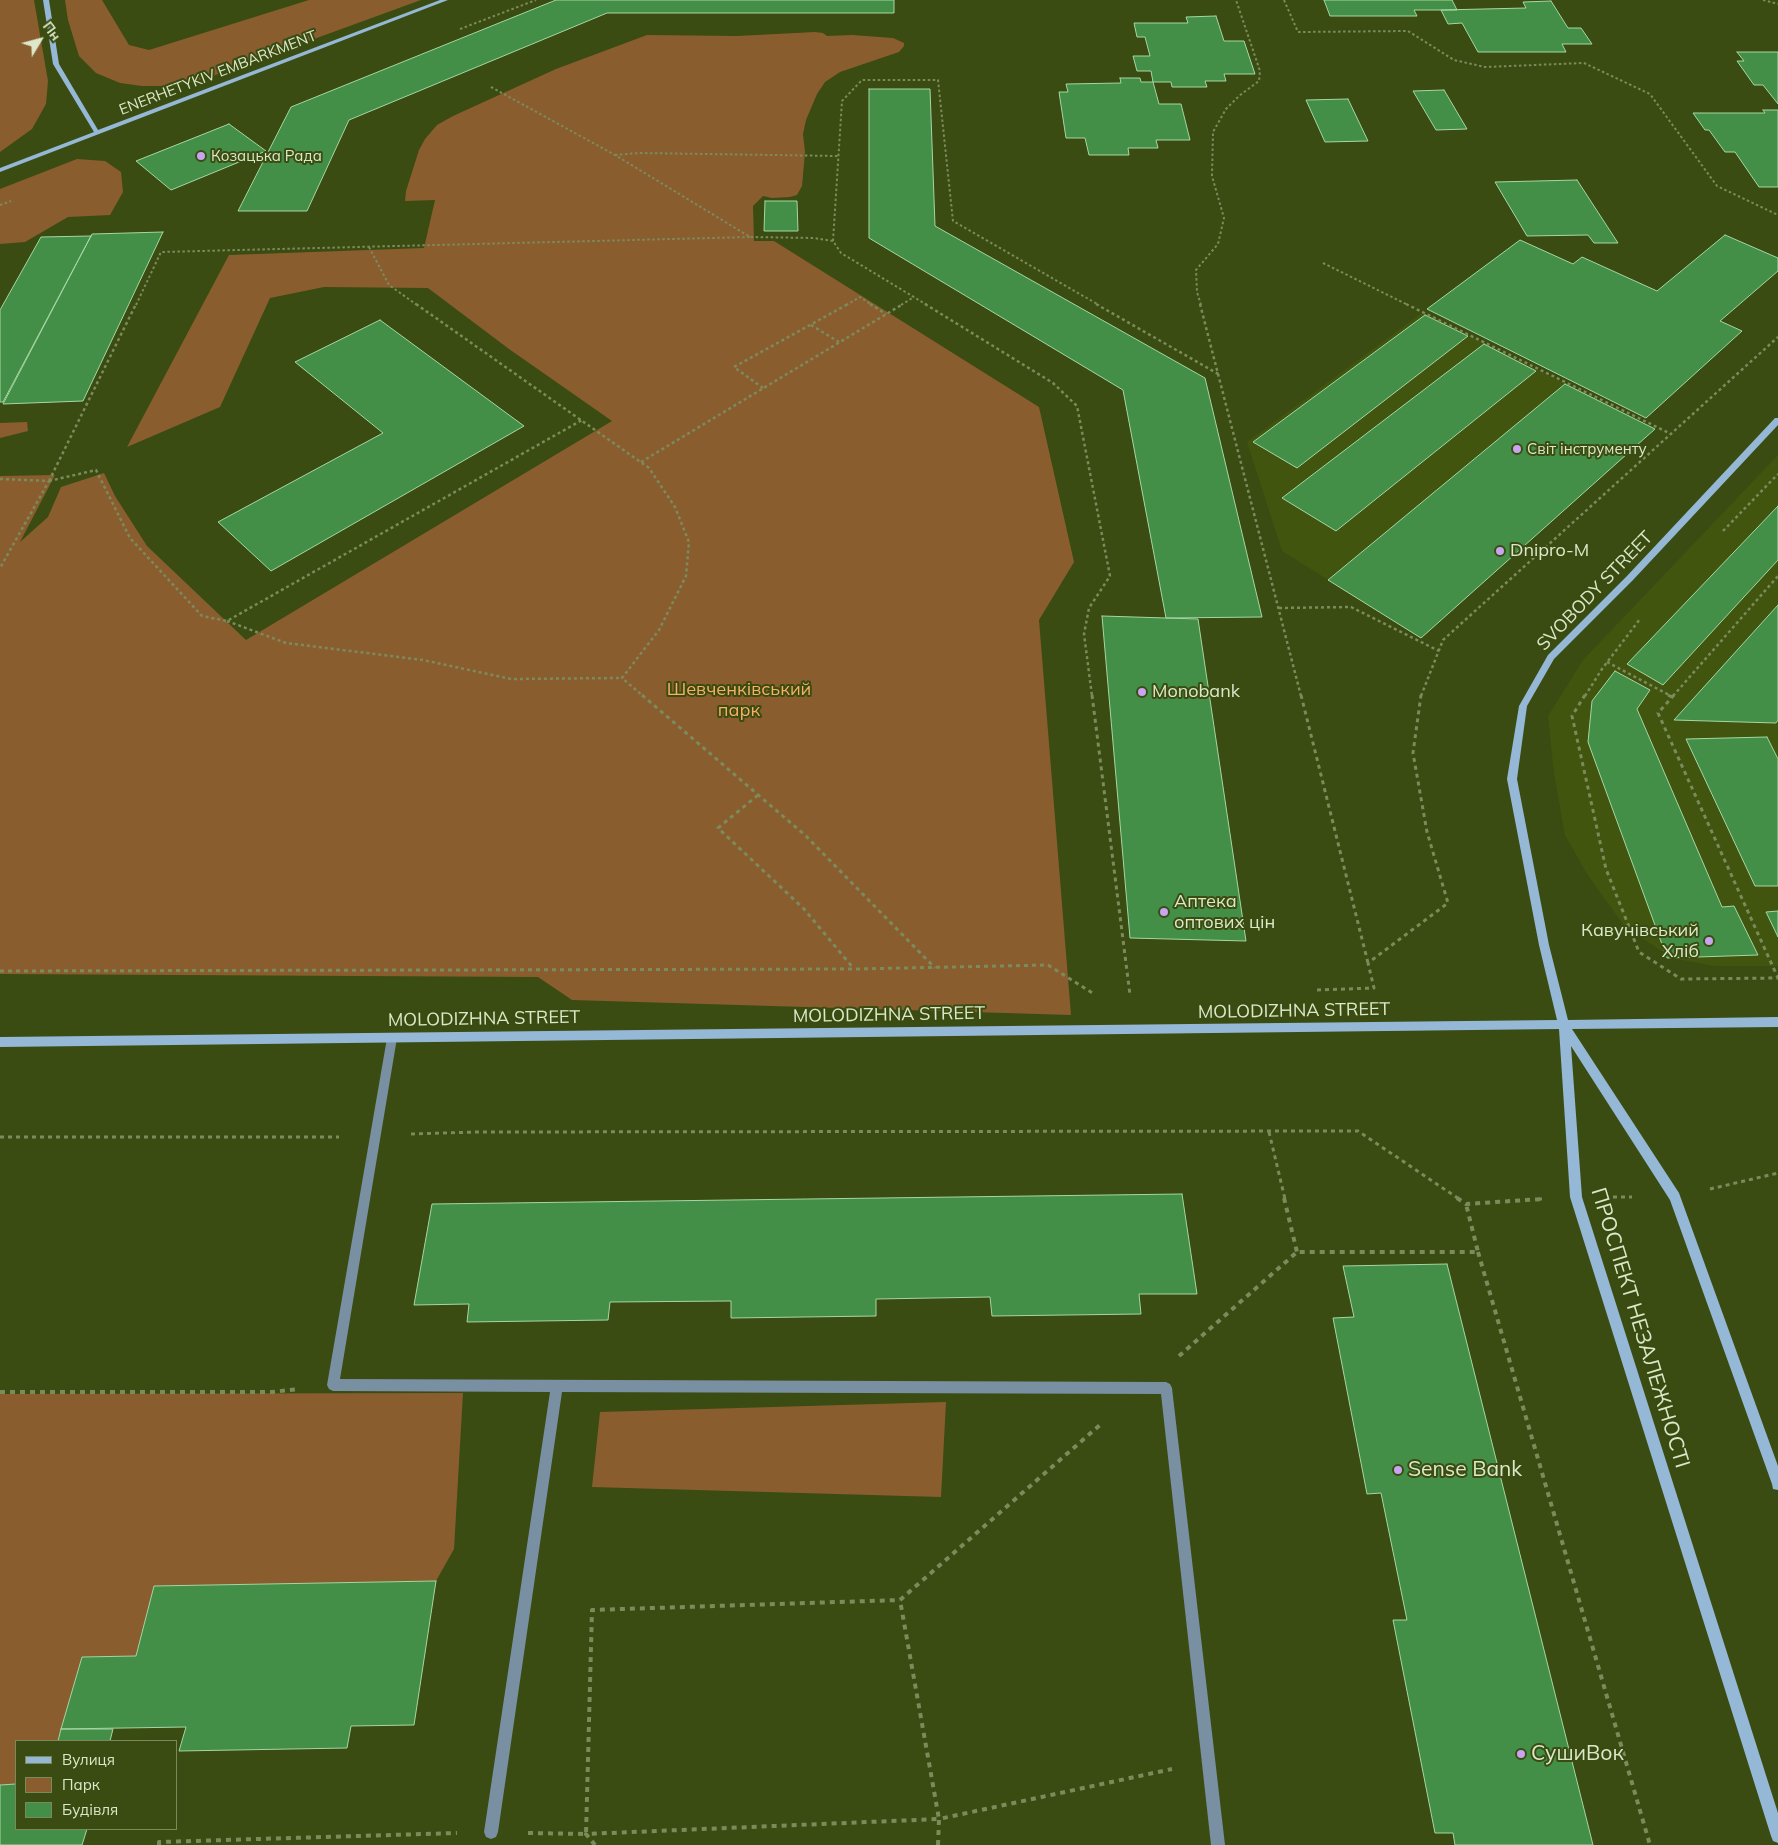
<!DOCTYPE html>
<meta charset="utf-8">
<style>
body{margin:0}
#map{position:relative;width:1778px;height:1845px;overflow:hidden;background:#3a4c11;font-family:Mulish,sans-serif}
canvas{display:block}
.legend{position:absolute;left:15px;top:1740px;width:162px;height:90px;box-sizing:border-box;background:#3a4c11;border:1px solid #7b8a5b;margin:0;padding:6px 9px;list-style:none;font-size:15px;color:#dce8c9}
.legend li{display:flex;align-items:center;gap:10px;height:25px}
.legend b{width:25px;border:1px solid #7b8a5b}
.north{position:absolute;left:15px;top:15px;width:50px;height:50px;-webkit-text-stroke:4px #3a4c11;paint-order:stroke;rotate:53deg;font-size:14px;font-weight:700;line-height:20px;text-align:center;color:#dce8c9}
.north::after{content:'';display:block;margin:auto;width:18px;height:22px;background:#dce8c9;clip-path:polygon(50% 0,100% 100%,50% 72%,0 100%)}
</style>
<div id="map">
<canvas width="1778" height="1845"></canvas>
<ul class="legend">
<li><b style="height:6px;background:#95b8d6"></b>Вулиця</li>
<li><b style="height:14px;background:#8a5d2f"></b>Парк</li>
<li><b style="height:14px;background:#448f47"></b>Будівля</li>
</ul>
<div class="north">Пн</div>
</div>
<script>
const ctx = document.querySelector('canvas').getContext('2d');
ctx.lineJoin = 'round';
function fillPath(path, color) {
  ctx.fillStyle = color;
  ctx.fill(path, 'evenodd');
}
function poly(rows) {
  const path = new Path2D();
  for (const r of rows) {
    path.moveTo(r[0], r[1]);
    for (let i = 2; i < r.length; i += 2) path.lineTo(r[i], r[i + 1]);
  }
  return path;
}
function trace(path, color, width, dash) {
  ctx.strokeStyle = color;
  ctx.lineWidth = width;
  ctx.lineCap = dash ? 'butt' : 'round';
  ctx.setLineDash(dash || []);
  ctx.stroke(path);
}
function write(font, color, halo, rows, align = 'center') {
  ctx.font = font + ' Mulish,sans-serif';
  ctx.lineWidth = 4;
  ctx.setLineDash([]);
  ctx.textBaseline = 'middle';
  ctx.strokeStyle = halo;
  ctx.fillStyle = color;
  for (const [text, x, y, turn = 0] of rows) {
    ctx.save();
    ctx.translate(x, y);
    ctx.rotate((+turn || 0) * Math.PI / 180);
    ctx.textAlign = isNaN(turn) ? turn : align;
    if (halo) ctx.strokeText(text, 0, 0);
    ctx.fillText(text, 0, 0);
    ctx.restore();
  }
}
fillPath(poly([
 [1423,312,1655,429,1421,638,1282,551,1247,442],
 [1778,455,1778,966,1714,966,1672,958,1625,927,1587,874,1565,835,1554,774,1548,716,1583,660]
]), '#41550f');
fillPath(poly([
 [0,0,34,0,48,81,46,104,32,129,0,152],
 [65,0,102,0,129,45,149,50,309,0,421,0,207,78,174,86,142,86,120,83,96,73,79,56,68,20],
 [815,32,823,33,827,36,852,35,893,38,904,43,904,46,899,52,840,72,825,82,817,94,806,120,803,134,805,152,802,186,797,195,790,197,772,198,763,196,753,206,754,241,774,241,1039,407,1074,562,1039,620,1071,1015,572,1000,538,977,0,974,0,476,55,475,20,542,48,517,61,487,104,473,115,496,147,546,246,640,612,421,509,349,428,288,324,287,270,298,220,407,127,447,229,255,424,248,435,200,405,201,406,191,419,150,425,139,437,125,453,116,556,69,647,35,737,36],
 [77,159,105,161,121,172,123,192,110,215,68,217,25,242,0,244,0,189],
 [27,422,28,431,0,438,0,423],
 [463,1393,454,1549,436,1581,154,1586,136,1656,82,1657,58,1741,16,1741,16,1784,0,1785,0,1394],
 [946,1402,941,1497,592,1487,600,1412]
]), '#8a5d2f');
const building = poly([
 [556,0,894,0,894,13,607,13,349,120,307,211,238,211,291,107,556,0],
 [1324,0,1452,0,1457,10,1414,10,1417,16,1330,16,1324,0],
 [1551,1,1568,28,1581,28,1592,44,1562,44,1566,52,1478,52,1462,23,1448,24,1441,10,1526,8,1523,2,1551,1],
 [1216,16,1224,41,1244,41,1255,74,1224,74,1226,81,1205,81,1207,87,1172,87,1171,82,1153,82,1151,71,1137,71,1133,56,1150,56,1145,37,1137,37,1134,23,1188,23,1186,17,1216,16],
 [1737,52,1778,52,1778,104,1763,85,1754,85,1737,61,1744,61,1737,52],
 [1120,78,1140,78,1141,82,1153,82,1159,104,1181,104,1190,140,1156,140,1158,148,1128,148,1129,155,1089,155,1085,138,1066,138,1059,92,1068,92,1066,84,1121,83,1120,78],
 [869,89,930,89,935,226,1205,378,1262,617,1166,618,1123,390,869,238,869,89],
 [1444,90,1467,129,1436,130,1413,91,1444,90],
 [1348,99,1368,141,1325,142,1306,100,1348,99],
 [1763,110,1778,110,1778,187,1759,187,1735,152,1725,152,1709,130,1705,130,1693,113,1765,113,1763,110],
 [229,124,266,151,171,190,136,161,229,124],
 [1577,180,1618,243,1594,243,1588,235,1527,236,1495,182,1577,180],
 [765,201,797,201,798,231,764,231,765,201],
 [163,232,83,401,3,404,92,234,163,232],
 [1725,235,1778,258,1778,271,1720,321,1742,331,1646,418,1427,309,1520,240,1573,264,1582,257,1657,291,1725,235],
 [91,236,3,402,0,402,0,310,41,237,91,236],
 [1425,315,1468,336,1297,468,1253,442,1425,315],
 [380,320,524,426,271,571,218,522,383,433,295,362,380,320],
 [1484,344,1536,371,1336,531,1282,498,1484,344],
 [1565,384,1655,429,1421,638,1328,580,1565,384],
 [1778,506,1778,560,1663,685,1627,664,1778,506],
 [1778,605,1778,720,1776,723,1674,720,1778,605],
 [1102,616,1198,619,1246,941,1130,938,1102,616],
 [1615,671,1650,690,1637,709,1722,907,1734,906,1758,955,1667,958,1588,742,1592,701,1615,671],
 [1767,737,1778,759,1778,886,1755,886,1686,739,1767,737],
 [1778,911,1778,937,1766,912,1778,911],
 [1182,1194,1197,1294,1139,1294,1141,1314,992,1316,990,1297,876,1299,876,1316,731,1318,731,1301,610,1302,608,1320,467,1322,469,1304,414,1305,432,1204,1182,1194],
 [1447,1264,1593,1845,1455,1845,1453,1833,1435,1833,1393,1620,1407,1620,1381,1493,1367,1494,1333,1318,1354,1317,1343,1266,1447,1264],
 [436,1581,414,1725,351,1726,347,1748,179,1751,186,1727,61,1729,82,1657,136,1656,154,1586,436,1581],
 [61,1729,113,1729,110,1741,58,1741,61,1729],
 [16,1784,16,1829,87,1829,82,1845,0,1845,0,1785,16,1784]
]);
fillPath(building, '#448f47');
trace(building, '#a6d6a5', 1);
trace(poly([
 [1284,0,1298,32,1408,31,1454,60,1485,67,1584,63,1650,94,1717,186,1778,215],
 [1763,0,1778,4],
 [460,29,536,0],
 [491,87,615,155,750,237,814,238,833,241,841,253,927,305],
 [615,155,639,153,838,156],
 [0,205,11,201],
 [833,241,842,101,862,80,938,80,953,221,1099,305],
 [369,247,389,285,417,305],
 [1323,263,1408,305],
 [136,305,161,252,750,237],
 [846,305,860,297,872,305],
 [901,305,914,297],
 [1201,305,1197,292,1196,270,1218,244,1224,218,1212,176,1213,132,1226,109,1239,96,1259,81,1260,71,1236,0]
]), '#7c8b5c', 2, [2.5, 2.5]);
trace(poly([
 [416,304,649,468,675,507,689,542,686,576,659,630,622,678,643,696],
 [870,304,886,314],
 [925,304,1053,383,1077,406,1110,576,1089,608,1084,634,1092,696],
 [1096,304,1220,375],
 [1200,304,1301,696],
 [1406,304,1671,434],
 [811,325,839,342],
 [763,388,734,367,848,304],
 [641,462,903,304],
 [0,479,49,481,0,568],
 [49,481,136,304],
 [49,481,96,470,130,538,202,616,227,621,582,420],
 [1723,531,1778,474],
 [1279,608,1351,607,1439,651],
 [227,621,286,643,423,660,511,679,621,678],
 [1607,662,1671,696],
 [1421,696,1443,640,1778,337],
 [1585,696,1602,669,1640,619],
 [1673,696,1778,576]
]), '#7c8b5c', 2.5, [3, 3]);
trace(poly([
 [642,695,806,836,935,968],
 [1092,695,1130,995],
 [1301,695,1368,963],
 [1585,695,1572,716,1606,869,1639,952,1681,979,1778,978],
 [1668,695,1672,697],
 [1674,695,1658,713,1778,978],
 [758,795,718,828,804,909,854,969],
 [0,971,854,969,1048,965,1094,994],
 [1317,990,1374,988,1368,963,1448,903,1427,832,1413,753,1421,695],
 [1269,1132,1285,1199],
 [411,1134,475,1132,1358,1131,1459,1199],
 [0,1137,339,1137],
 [1710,1189,1778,1173],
 [1613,1197,1632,1197],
 [1539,1199,1542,1199]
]), '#7c8b5c', 3, [4, 4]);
trace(poly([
 [1284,1198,1297,1252],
 [1457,1198,1466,1204,1542,1199],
 [1478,1252,1650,1845],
 [1179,1356,1297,1252,1478,1252,1466,1204],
 [0,1392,272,1392,299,1389],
 [528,1833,586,1834,592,1610,900,1600],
 [159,1845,159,1842,457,1833],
 [595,1845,586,1834,939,1819,900,1600,1101,1424],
 [938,1845,939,1819,1172,1769]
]), '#7c8b5c', 4, [5, 5]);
fillPath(poly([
 [392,1033,396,1035,397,1038,340,1379,1166,1382,1170,1384,1172,1388,1225,1845,1211,1845,1161,1394,562,1392,498,1832,496,1837,491,1839,486,1837,484,1832,550,1392,333,1391,329,1389,327,1385,387,1038,388,1035,392,1033]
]), '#798fa2');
fillPath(poly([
 [43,0,49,0,59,64,98,130,440,0,448,0,0,172,0,168,94,132,53,64,43,0],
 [1775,418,1778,418,1778,425,1633,580,1554,659,1527,706,1517,779,1549,945,1568,1020,1778,1017,1778,1027,1572,1029,1679,1193,1778,1466,1778,1490,1773,1489,1772,1484,1670,1200,1571,1046,1582,1197,1778,1813,1778,1843,1773,1841,1771,1836,1570,1197,1559,1029,0,1047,0,1037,1557,1020,1539,945,1507,779,1519,706,1548,655,1627,576,1775,418]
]), '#95b8d6');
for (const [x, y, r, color] of [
 [201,156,5,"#c7a6ef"],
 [1517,449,5,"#c7a6ef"],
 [1500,551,5,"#c7a6ef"],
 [1142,692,5,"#c7a6ef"],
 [1164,912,5,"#c7a6ef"],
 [1709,941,5,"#c7a6ef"],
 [1398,1470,5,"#c7a6ef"],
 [1521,1754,5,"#c7a6ef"]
]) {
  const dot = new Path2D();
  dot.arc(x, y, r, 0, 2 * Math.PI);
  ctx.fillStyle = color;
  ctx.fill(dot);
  trace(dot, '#3a4c11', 2);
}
write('15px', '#dce8c9', '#3a4c11', [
 ["ENERHETYKIV EMBARKMENT",218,73,-21]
]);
write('15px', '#dce8c9', '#3a4c11', [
 ["Козацька Рада",211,156],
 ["Світ інструменту",1527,449]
], 'left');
write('18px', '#dce8c9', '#3a4c11', [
 ["Dnipro-M",1510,551],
 ["Monobank",1152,692],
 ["Аптека",1174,902],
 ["оптових цін",1174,923],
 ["Кавунівський",1699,931,"right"],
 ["Хліб",1699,952,"right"]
], 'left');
write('18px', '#dce8c9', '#3a4c11', [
 ["SVOBODY STREET",1595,591,-46],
 ["MOLODIZHNA STREET",1294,1011,-1],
 ["MOLODIZHNA STREET",889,1015,-1],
 ["MOLODIZHNA STREET",484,1019,-1]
]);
write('18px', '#faaf63', '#3a4c11', [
 ["Шевченківський",739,690],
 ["парк",739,711]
]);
write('21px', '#dce8c9', '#3a4c11', [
 ["ПРОСПЕКТ НЕЗАЛЕЖНОСТІ",1640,1328,73]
]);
write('21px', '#dce8c9', '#3a4c11', [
 ["Sense Bank",1408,1470],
 ["СушиВок",1531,1754]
], 'left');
</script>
